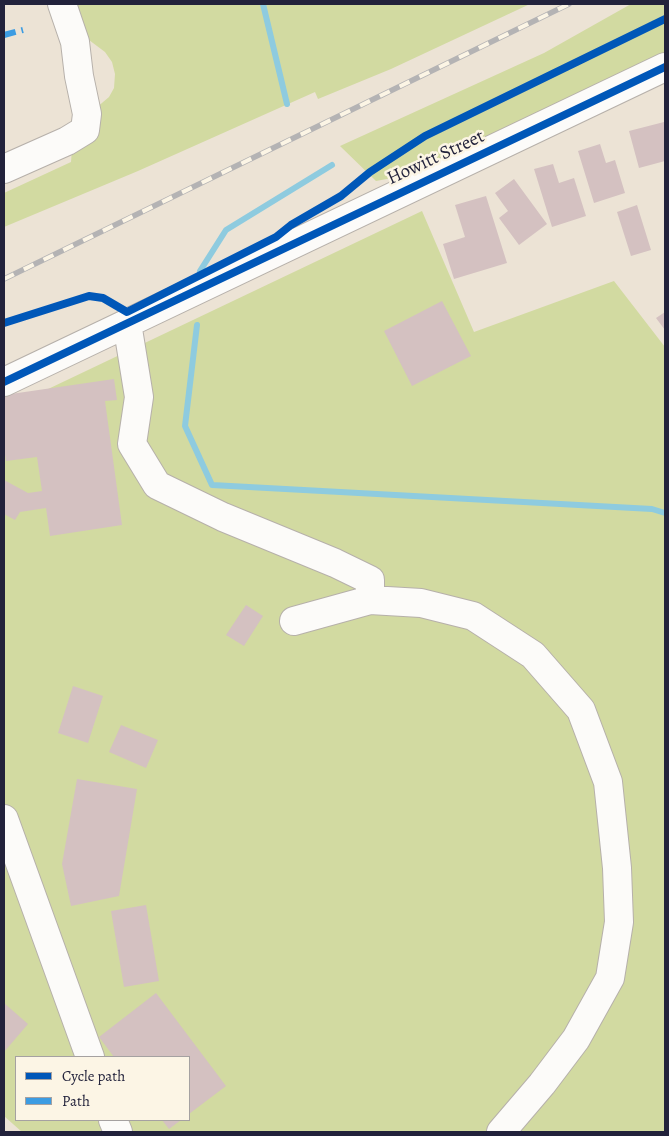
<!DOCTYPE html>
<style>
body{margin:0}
#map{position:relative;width:669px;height:1136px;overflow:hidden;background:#ece3d5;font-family:Alegreya,serif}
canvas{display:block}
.frame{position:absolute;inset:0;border:5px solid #22223b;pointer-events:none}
.legend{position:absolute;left:15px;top:1056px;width:175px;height:65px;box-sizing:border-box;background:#fcf5e5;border:1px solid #a5a1a1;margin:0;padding:6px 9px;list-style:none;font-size:15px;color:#22223b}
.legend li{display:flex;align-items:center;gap:10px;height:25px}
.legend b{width:25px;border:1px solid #a5a1a1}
</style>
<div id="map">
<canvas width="669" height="1136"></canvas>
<div class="frame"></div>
<ul class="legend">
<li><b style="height:6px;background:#0057b8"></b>Cycle path</li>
<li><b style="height:6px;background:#3c9ce2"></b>Path</li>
</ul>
</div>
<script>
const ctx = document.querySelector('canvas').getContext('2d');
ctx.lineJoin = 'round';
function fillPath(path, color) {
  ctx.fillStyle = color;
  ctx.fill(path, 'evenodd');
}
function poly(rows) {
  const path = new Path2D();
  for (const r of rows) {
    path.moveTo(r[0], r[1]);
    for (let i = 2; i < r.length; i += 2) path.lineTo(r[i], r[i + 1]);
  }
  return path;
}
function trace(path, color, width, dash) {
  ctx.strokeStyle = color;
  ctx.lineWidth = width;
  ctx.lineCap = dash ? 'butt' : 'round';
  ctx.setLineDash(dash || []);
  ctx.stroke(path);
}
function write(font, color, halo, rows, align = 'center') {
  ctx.font = font + ' Alegreya,serif';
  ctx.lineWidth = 5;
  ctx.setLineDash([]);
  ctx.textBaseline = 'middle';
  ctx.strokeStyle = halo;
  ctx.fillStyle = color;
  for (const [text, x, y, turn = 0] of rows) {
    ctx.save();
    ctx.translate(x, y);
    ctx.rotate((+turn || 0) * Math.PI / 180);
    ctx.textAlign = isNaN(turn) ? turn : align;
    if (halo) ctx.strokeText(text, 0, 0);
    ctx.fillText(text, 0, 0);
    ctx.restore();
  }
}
fillPath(poly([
 [72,4,530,4,391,69,318,99,315,92,138,171,4,227,4,193,71,162,72,149,96,108,109,97,114,88,115,74,112,62,105,52,85,37],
 [631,4,665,4,665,57,408,175,376,181,340,146,544,53],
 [422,211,474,332,614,281,665,347,665,1132,22,1132,4,1116,4,410],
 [16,1057,189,1057,189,1120,16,1120]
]), '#d2daa1');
trace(poly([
 [263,4,287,104],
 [200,271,226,230,332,165],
 [197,325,185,426,212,485,652,509,665,513]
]), '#8ecbdf', 6);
fillPath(poly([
 [664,122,665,161,639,168,629,131],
 [600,144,606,163,615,160,625,193,594,203,578,151],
 [553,164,559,183,574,178,586,216,552,227,534,169],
 [514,179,547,224,519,245,499,218,508,211,495,193],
 [486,196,507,263,454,279,443,244,465,237,455,205],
 [637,205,651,250,631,256,617,212],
 [442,301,471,356,412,386,384,331],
 [665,312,665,330,656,318],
 [114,379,117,400,105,401,122,525,50,536,46,508,20,512,15,520,4,514,4,480,28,493,42,491,37,457,6,461,4,448,4,395],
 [246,605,263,616,244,646,226,635],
 [73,686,103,696,88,743,58,733],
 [121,725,158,740,146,768,109,752],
 [77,779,137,789,119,896,71,906,62,864],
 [146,905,159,981,124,987,111,911],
 [156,993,226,1086,189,1114,189,1057,114,1057,99,1037],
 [4,1003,28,1024,4,1052],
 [162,1120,181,1120,169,1129]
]), '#d4c1c1');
const minor = poly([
 [4,169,67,141,85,130,87,114,79,76,75,42,62,4],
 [127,323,139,397,132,444,157,485,223,517,335,563,370,580,370,600],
 [4,382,665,67],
 [294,621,370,600,421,603,473,616,533,655,581,710,608,782,617,868,619,922,610,978,576,1039,542,1084,501,1132],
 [4,819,90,1057],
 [113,1120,118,1132]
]);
trace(minor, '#b6b0aa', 30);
trace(minor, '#fcfbf9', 28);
const rail = poly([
 [4,279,569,4]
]);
trace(rail, '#b4b3b4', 5.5);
trace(rail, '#fcf5e5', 4, [11]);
trace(poly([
 [4,35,23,30]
]), '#3c9ce2', 6, [12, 6]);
trace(poly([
 [4,323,89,296,103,298,127,312,276,237,291,225,341,196,370,172,425,136,665,19],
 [4,382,665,67]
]), '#0057b8', 8);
write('19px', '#22223b', '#fcf5e5', [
 ["Howitt Street",436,158,-25]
]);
</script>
